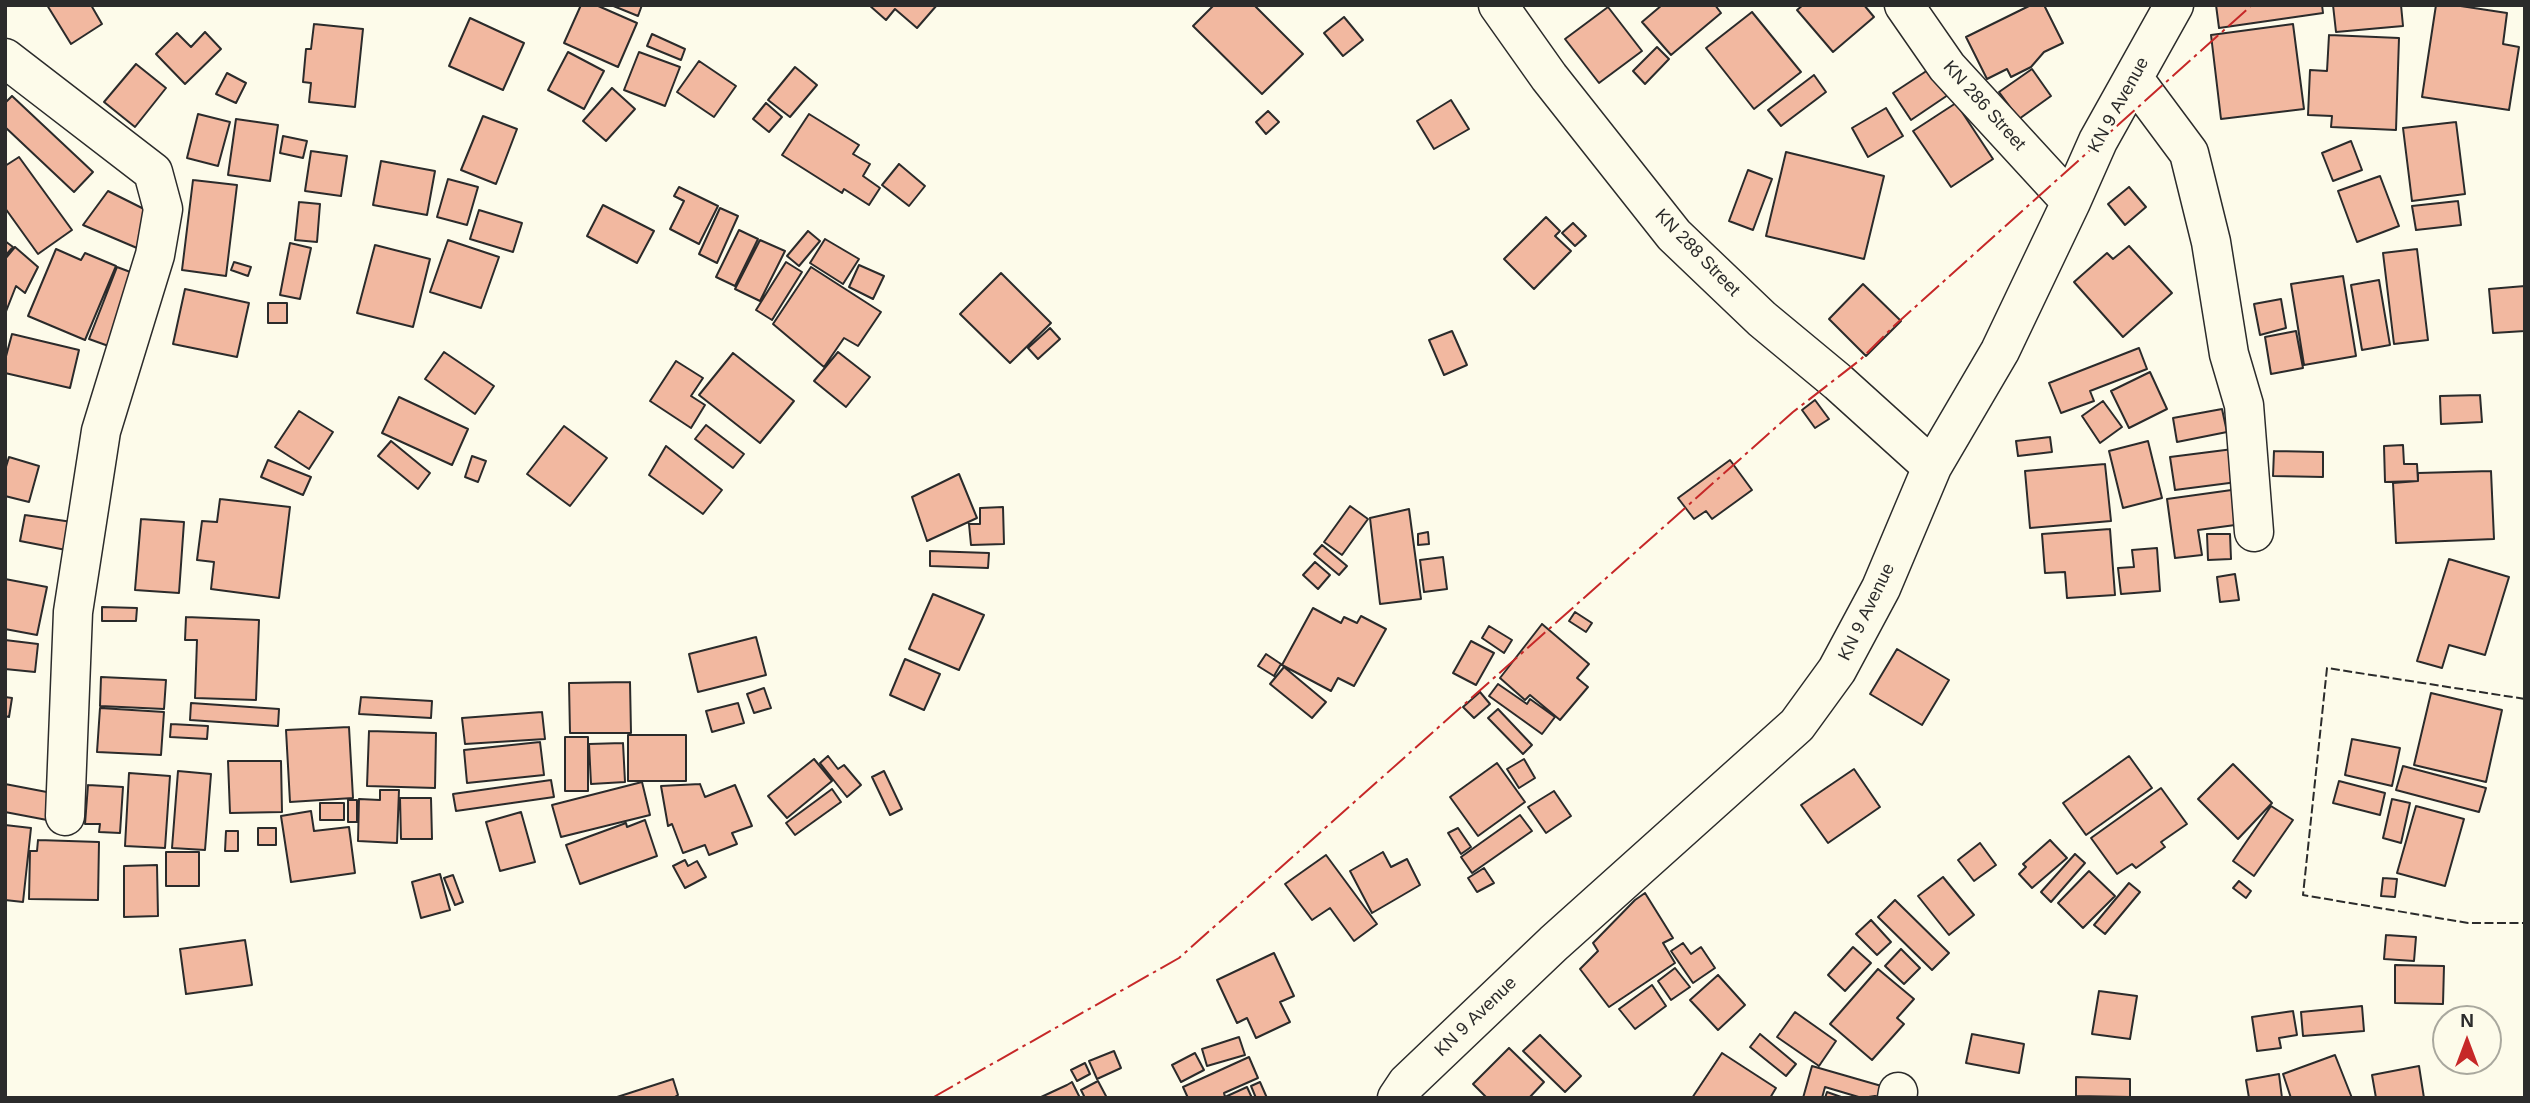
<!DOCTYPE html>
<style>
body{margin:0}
#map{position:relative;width:2530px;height:1103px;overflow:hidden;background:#fdfbea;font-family:Arial,sans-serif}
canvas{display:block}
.frame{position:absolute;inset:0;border:7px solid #2b2b2b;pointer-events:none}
.north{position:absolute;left:2432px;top:1005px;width:70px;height:70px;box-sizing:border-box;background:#fdfbea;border:2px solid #a9a89e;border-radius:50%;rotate:0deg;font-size:19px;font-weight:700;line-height:28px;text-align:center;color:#2b2b2b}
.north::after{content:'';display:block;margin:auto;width:24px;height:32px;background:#c62828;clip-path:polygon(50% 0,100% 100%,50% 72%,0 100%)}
</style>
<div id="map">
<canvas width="2530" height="1103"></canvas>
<div class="frame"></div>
<div class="north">N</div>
</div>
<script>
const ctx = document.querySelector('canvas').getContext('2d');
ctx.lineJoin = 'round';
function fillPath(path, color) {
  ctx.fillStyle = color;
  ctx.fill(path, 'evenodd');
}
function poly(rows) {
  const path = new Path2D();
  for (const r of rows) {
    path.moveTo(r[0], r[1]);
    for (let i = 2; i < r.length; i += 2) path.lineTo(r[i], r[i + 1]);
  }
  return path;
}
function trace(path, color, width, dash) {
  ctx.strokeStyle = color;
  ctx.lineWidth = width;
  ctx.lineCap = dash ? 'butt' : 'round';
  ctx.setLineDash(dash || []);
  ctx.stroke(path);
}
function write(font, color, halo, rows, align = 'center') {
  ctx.font = font + ' Arial,sans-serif';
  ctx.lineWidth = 5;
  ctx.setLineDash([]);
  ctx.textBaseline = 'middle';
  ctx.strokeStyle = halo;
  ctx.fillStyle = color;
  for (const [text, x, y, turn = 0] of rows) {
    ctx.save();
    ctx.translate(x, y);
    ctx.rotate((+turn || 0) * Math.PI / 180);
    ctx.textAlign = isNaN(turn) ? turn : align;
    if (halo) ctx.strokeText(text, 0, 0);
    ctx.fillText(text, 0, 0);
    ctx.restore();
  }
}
const building = poly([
 [47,5,91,5,102,24,71,44,47,5],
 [581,5,596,5,637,23,618,67,564,43,581,5],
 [611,5,642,5,638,16,611,5],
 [869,5,937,5,917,28,895,9,886,20,869,5],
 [1214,5,1254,5,1303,54,1262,94,1193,26,1214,5],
 [1662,5,1715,5,1721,13,1671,55,1642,22,1662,5],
 [1803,5,1864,5,1874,17,1833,52,1797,10,1803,5],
 [2031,5,2044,5,2063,43,2044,52,2031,67,2011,77,2007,69,1987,79,1966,37,2031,5],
 [2216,5,2322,5,2323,13,2219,28,2216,5],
 [2333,5,2401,5,2403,26,2336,32,2333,5],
 [2436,5,2454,5,2507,13,2503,44,2519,47,2509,110,2422,97,2436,5],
 [1608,7,1642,51,1599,83,1565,39,1608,7],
 [1752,12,1801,72,1754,109,1706,48,1752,12],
 [1344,17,1363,40,1343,56,1324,33,1344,17],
 [470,18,524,43,503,90,449,66,470,18],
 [314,24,363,29,355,107,309,102,311,83,303,82,306,49,311,49,314,24],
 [2293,24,2304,109,2221,119,2211,35,2293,24],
 [205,32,221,49,185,84,156,54,177,33,191,47,205,32],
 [652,34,685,49,681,60,647,46,652,34],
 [2329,35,2399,38,2396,130,2331,127,2332,116,2308,115,2310,70,2327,71,2329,35],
 [1657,47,1669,59,1645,84,1633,71,1657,47],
 [568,52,604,71,584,109,548,90,568,52],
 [639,52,680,67,665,106,624,90,639,52],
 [699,61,736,86,714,117,677,92,699,61],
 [136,64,166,88,135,127,104,102,136,64],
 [795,67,817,85,790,117,768,100,795,67],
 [1931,68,1948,95,1911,120,1893,93,1931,68],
 [2032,69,2051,96,2019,119,1999,92,2032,69],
 [227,73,246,83,236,103,216,94,227,73],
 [1814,75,1826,92,1781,126,1768,110,1814,75],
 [612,88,635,109,606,141,583,121,612,88],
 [12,96,93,172,74,192,5,127,5,103,12,96],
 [1451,100,1469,129,1434,149,1417,121,1451,100],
 [766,103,782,117,769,132,753,119,766,103],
 [1956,103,1993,159,1951,187,1913,131,1956,103],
 [1886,108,1903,136,1868,157,1852,128,1886,108],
 [1268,111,1279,122,1266,134,1256,122,1268,111],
 [198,114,230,122,218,166,187,158,198,114],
 [809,114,859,145,853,154,870,164,863,176,880,188,869,205,844,189,842,193,782,155,809,114],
 [483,116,517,129,496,184,461,170,483,116],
 [236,119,278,125,270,181,228,175,236,119],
 [2456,122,2465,194,2412,201,2403,128,2456,122],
 [283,136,307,141,303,158,280,153,283,136],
 [2351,141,2362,170,2333,181,2322,153,2351,141],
 [311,151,347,156,341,196,305,191,311,151],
 [1786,152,1884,176,1864,259,1766,236,1786,152],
 [19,157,72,230,38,254,5,208,5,166,19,157],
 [381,161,435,171,427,215,373,205,381,161],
 [899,164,925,186,909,206,882,185,899,164],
 [1748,170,1772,179,1753,230,1729,221,1748,170],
 [2380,176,2399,226,2357,242,2338,191,2380,176],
 [448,179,478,187,467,225,437,217,448,179],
 [193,180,237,185,226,276,182,270,193,180],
 [679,187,718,206,699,244,670,229,684,201,674,196,679,187],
 [2129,187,2146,207,2125,225,2108,204,2129,187],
 [108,191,144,209,144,251,83,225,108,191],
 [2458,201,2461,225,2416,230,2412,206,2458,201],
 [299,202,320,204,317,242,295,240,299,202],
 [603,205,654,231,637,263,587,236,603,205],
 [720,208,738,216,717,263,699,254,720,208],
 [479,210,522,223,513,252,470,239,479,210],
 [1546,217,1560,231,1555,236,1571,251,1534,289,1504,259,1546,217],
 [1573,223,1586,236,1575,246,1562,233,1573,223],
 [739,230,758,239,735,286,716,277,739,230],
 [808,231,820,241,799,266,787,256,808,231],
 [825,239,859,259,843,284,810,263,825,239],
 [448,240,499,257,481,308,430,292,448,240],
 [760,240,785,251,760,301,735,289,760,240],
 [5,241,13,247,5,256,5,241],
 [290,243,311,248,300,299,280,295,290,243],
 [375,245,430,259,413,327,357,313,375,245],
 [2129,246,2172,293,2123,337,2074,282,2107,253,2113,259,2129,246],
 [15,247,38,267,25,293,16,286,5,314,5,259,15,247],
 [56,249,81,260,85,253,116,266,85,340,28,316,56,249],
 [2417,249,2428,340,2394,344,2383,253,2417,249],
 [234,262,251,267,248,276,231,270,234,262],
 [786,262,802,272,772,320,756,310,786,262],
 [859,265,884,276,873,299,849,287,859,265],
 [117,267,141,276,114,348,89,339,117,267],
 [811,267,881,312,858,346,844,338,824,367,773,324,811,267],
 [1001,273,1051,323,1010,363,960,314,1001,273],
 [2343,276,2356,356,2304,365,2291,284,2343,276],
 [2379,280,2390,345,2362,350,2351,285,2379,280],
 [1863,284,1901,321,1866,356,1829,319,1863,284],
 [2525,286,2525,331,2493,333,2489,289,2525,286],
 [185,289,249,303,237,357,173,344,185,289],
 [2281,299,2286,328,2260,335,2254,304,2281,299],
 [268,303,287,303,287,323,268,323,268,303],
 [1050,328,1060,339,1038,359,1028,348,1050,328],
 [1452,331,1467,365,1444,375,1429,340,1452,331],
 [2296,331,2303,368,2271,374,2265,337,2296,331],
 [12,334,79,350,70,388,5,373,5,360,12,334],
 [2139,348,2147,369,2090,391,2094,401,2061,413,2049,383,2139,348],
 [444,352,494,386,475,414,425,379,444,352],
 [838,352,870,377,846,407,814,381,838,352],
 [733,353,794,401,760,443,699,395,733,353],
 [676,361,703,378,691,396,705,405,691,428,650,401,676,361],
 [2150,372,2167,409,2129,428,2111,391,2150,372],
 [2480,395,2482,422,2441,424,2440,396,2480,395],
 [399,397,468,429,452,465,382,433,399,397],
 [1815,400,1829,419,1815,428,1802,410,1815,400],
 [2103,401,2122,427,2100,443,2082,416,2103,401],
 [2222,409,2227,432,2177,442,2173,418,2222,409],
 [299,411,333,432,309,469,275,447,299,411],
 [706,425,744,454,733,468,695,439,706,425],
 [564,426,607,458,570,506,527,474,564,426],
 [2050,437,2052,452,2018,456,2016,441,2050,437],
 [391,441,430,473,418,489,378,456,391,441],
 [2148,441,2162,498,2123,508,2109,451,2148,441],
 [2403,445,2404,464,2417,464,2418,481,2385,482,2384,446,2403,445],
 [666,446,722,490,703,514,649,475,666,446],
 [2241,448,2245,481,2175,490,2170,457,2241,448],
 [2274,451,2323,452,2323,477,2273,476,2274,451],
 [472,456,486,461,478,482,465,477,472,456],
 [9,457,39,466,29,502,5,496,5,470,9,457],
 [268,460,311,477,303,495,261,477,268,460],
 [1730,460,1752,490,1712,519,1706,511,1694,519,1678,498,1730,460],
 [2105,464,2111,521,2030,528,2025,471,2105,464],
 [2491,471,2494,539,2396,543,2393,483,2418,481,2418,473,2491,471],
 [959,474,977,518,927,541,912,497,959,474],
 [2246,488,2250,523,2198,530,2202,555,2175,558,2167,499,2246,488],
 [220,499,290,507,279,598,211,589,214,562,197,560,202,521,217,522,220,499],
 [1350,506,1368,519,1342,555,1324,542,1350,506],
 [1003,507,1004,544,971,545,969,524,980,524,980,508,1003,507],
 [1409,509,1421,599,1380,604,1370,518,1409,509],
 [25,515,72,522,66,550,20,541,25,515],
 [141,519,184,522,179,593,135,590,141,519],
 [2110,529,2115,595,2067,598,2065,572,2045,573,2042,534,2110,529],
 [1428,532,1429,544,1418,545,1418,534,1428,532],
 [2207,534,2230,534,2231,559,2208,560,2207,534],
 [1322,545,1347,566,1339,575,1314,554,1322,545],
 [2157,548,2160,591,2121,594,2118,568,2134,567,2132,550,2157,548],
 [930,551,989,553,988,568,930,566,930,551],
 [1443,557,1447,589,1424,592,1420,560,1443,557],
 [2449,559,2509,577,2485,655,2449,645,2442,668,2417,661,2449,559],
 [1315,562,1330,575,1318,589,1303,575,1315,562],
 [2235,574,2239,600,2220,602,2217,577,2235,574],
 [5,579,47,587,37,635,5,629,5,579],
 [933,594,984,615,959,670,909,649,933,594],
 [102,607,137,608,136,621,102,621,102,607],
 [1313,608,1341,623,1344,617,1357,623,1361,616,1386,629,1354,686,1338,678,1331,691,1282,665,1313,608],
 [1575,612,1592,623,1586,632,1569,621,1575,612],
 [186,617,259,620,256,700,195,698,197,640,185,640,186,617],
 [1542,624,1589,664,1577,678,1588,687,1560,720,1530,695,1525,700,1500,678,1542,624],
 [1489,626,1512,640,1504,653,1482,638,1489,626],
 [756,637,766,675,698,692,689,654,756,637],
 [5,640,38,644,35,672,5,669,5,640],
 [1471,641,1494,653,1476,685,1453,673,1471,641],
 [1897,649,1949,680,1922,725,1870,694,1897,649],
 [1266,654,1281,664,1274,676,1258,666,1266,654],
 [905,659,940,674,924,710,890,695,905,659],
 [1284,667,1326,702,1312,718,1270,684,1284,667],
 [101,677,166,680,164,709,100,706,101,677],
 [630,682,631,733,570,733,569,683,630,682],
 [1498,684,1527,704,1530,699,1555,717,1542,734,1489,696,1498,684],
 [764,688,771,708,754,713,747,694,764,688],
 [1480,692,1490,704,1474,718,1463,707,1480,692],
 [2431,693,2502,710,2486,782,2414,765,2431,693],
 [5,697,12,698,9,717,5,716,5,697],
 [361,697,432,701,431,718,359,714,361,697],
 [191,703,279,709,278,726,190,720,191,703],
 [738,703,744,723,712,732,706,711,738,703],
 [100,708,164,712,161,755,97,752,100,708],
 [1498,709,1532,745,1523,754,1488,718,1498,709],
 [542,712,545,739,465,744,462,718,542,712],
 [171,724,208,726,207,739,170,737,171,724],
 [349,727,353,798,290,802,286,730,349,727],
 [369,731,436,733,435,788,367,786,369,731],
 [628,735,686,735,686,781,628,781,628,735],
 [565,737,588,737,588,791,565,791,565,737],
 [2352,739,2400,748,2392,786,2345,775,2352,739],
 [540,742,544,775,467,783,464,750,540,742],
 [623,743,625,782,591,784,589,744,623,743],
 [828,756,838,769,844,765,861,785,847,797,820,763,828,756],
 [2129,756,2152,788,2086,835,2063,803,2129,756],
 [814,759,832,781,787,818,768,796,814,759],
 [1524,759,1535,778,1519,788,1507,769,1524,759],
 [228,761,281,761,282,812,230,813,228,761],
 [1497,763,1525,802,1478,836,1450,797,1497,763],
 [2233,764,2272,803,2238,839,2198,799,2233,764],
 [2403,766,2486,788,2479,812,2396,790,2403,766],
 [1854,769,1880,807,1828,843,1801,805,1854,769],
 [178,771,211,774,205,850,172,848,178,771],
 [884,771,902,809,890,815,872,777,884,771],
 [129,773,170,776,165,848,125,846,129,773],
 [551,780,554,797,456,811,453,794,551,780],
 [2339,781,2385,793,2380,815,2333,803,2339,781],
 [642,782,650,815,561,837,552,805,642,782],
 [5,784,52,793,47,820,5,812,5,784],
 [700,784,705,797,735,785,752,826,732,833,737,844,709,855,705,845,683,853,672,824,668,826,661,786,700,784],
 [88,785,123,787,120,833,99,832,100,824,85,824,88,785],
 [2161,788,2187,824,2161,842,2165,847,2136,868,2132,864,2117,874,2091,838,2161,788],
 [832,789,841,802,795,835,786,823,832,789],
 [380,790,399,790,397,843,358,841,359,799,380,800,380,790],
 [1554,791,1571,816,1546,833,1528,807,1554,791],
 [400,798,431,798,432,839,401,839,400,798],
 [2392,799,2410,803,2401,843,2383,838,2392,799],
 [348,800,357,800,357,822,348,822,348,800],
 [320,803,344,803,344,820,320,820,320,803],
 [2271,806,2293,820,2254,876,2233,861,2271,806],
 [2416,806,2464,819,2445,886,2397,873,2416,806],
 [311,811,314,831,349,827,355,873,291,882,281,816,311,811],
 [521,812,535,862,500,871,486,822,521,812],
 [1520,815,1532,831,1472,873,1461,857,1520,815],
 [645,820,657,856,580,884,566,845,626,823,627,827,645,820],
 [5,825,31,828,23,902,5,900,5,825],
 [258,828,276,828,276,845,258,845,258,828],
 [1458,828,1471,847,1461,854,1448,833,1458,828],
 [226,831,238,831,238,851,225,851,226,831],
 [38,840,99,842,98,900,29,899,30,851,37,851,38,840],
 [2050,840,2067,858,2032,888,2019,874,2026,867,2023,864,2050,840],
 [1980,843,1996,865,1974,881,1958,860,1980,843],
 [166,852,199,852,199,886,166,886,166,852],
 [1383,852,1391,867,1407,859,1420,885,1372,913,1350,871,1383,852],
 [2075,854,2085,863,2051,902,2041,892,2075,854],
 [1326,855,1377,924,1354,941,1330,908,1312,920,1285,884,1326,855],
 [685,860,688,866,697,861,706,877,685,888,673,866,685,860],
 [157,865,158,916,124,917,124,866,157,865],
 [1484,868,1494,883,1477,892,1468,878,1484,868],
 [2089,871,2115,896,2083,928,2058,903,2089,871],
 [440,874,450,910,421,918,412,882,440,874],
 [453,875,463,902,455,905,444,878,453,875],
 [1943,877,1974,915,1949,935,1918,896,1943,877],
 [2383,878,2397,879,2395,897,2381,896,2383,878],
 [2239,881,2251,891,2246,898,2233,888,2239,881],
 [2129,883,2140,892,2105,934,2094,925,2129,883],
 [1645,893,1673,938,1663,943,1675,963,1609,1007,1580,969,1598,951,1593,943,1635,900,1645,893],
 [1895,900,1949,953,1932,970,1878,917,1895,900],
 [1871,920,1891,942,1877,955,1856,934,1871,920],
 [2386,935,2416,937,2414,961,2384,959,2386,935],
 [245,940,252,985,186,994,180,949,245,940],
 [1683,943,1691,954,1701,947,1715,968,1693,983,1671,951,1683,943],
 [1853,947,1871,963,1845,991,1828,975,1853,947],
 [1901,949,1920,968,1904,984,1885,966,1901,949],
 [1274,953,1294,996,1280,1002,1290,1022,1256,1038,1247,1018,1237,1023,1217,980,1274,953],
 [2395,965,2444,966,2443,1004,2395,1003,2395,965],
 [1675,968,1690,987,1671,1000,1658,981,1675,968],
 [1878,969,1914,999,1897,1018,1904,1024,1872,1060,1830,1024,1878,969],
 [1718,975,1745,1005,1718,1030,1690,1000,1718,975],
 [1652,985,1666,1006,1635,1029,1619,1009,1652,985],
 [2099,991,2137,996,2130,1039,2092,1034,2099,991],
 [2362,1006,2364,1031,2303,1036,2301,1012,2362,1006],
 [2293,1011,2297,1035,2279,1038,2281,1048,2257,1051,2252,1017,2293,1011],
 [1795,1012,1836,1041,1819,1066,1777,1037,1795,1012],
 [1760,1034,1796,1064,1786,1076,1750,1047,1760,1034],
 [1972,1034,2024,1044,2019,1073,1966,1063,1972,1034],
 [1540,1035,1581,1076,1565,1092,1523,1051,1540,1035],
 [1239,1037,1245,1055,1207,1066,1202,1049,1239,1037],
 [1509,1048,1544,1082,1529,1098,1487,1098,1473,1084,1509,1048],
 [1114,1051,1121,1068,1097,1079,1089,1061,1114,1051],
 [1195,1053,1204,1070,1181,1082,1172,1065,1195,1053],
 [1722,1053,1776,1088,1770,1098,1692,1098,1722,1053],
 [2335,1055,2352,1098,2291,1098,2283,1074,2335,1055],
 [1249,1057,1258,1078,1224,1093,1225,1097,1247,1087,1252,1098,1188,1098,1183,1087,1249,1057],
 [1085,1063,1090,1074,1077,1081,1071,1070,1085,1063],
 [1812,1066,1885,1087,1882,1098,1875,1096,1862,1098,1825,1087,1822,1098,1803,1098,1812,1066],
 [2419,1066,2424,1098,2376,1098,2372,1075,2419,1066],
 [2279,1074,2282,1098,2249,1098,2246,1080,2279,1074],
 [2076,1077,2130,1079,2130,1097,2076,1096,2076,1077],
 [673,1079,678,1095,673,1098,614,1098,673,1079],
 [1098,1081,1107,1098,1085,1098,1081,1090,1098,1081],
 [1072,1082,1080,1098,1039,1098,1067,1085,1072,1082],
 [1260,1082,1267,1098,1256,1098,1251,1086,1260,1082],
 [1827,1092,1844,1098,1825,1098,1827,1092]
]);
fillPath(building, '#f2b8a0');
trace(building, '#2b2b2b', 2);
const minor = poly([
 [1498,5,1549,77,1674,235,1762,319,1838,382,1932,467],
 [1904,5,1947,67,2071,202],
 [5,58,153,172,163,209,155,255,101,431,73,612,65,816],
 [2134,79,2189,153,2211,242,2229,354,2244,405,2254,532],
 [1397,1098,1407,1083,1554,943,1797,725,1837,670,1881,588,1932,467,2000,351,2071,202,2098,141,2174,5],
 [1897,1098,1898,1092]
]);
trace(minor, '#2b2b2b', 41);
trace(minor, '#fdfbea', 38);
trace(poly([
 [2525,699,2327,668,2303,895,2468,923,2525,923]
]), '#2b2b2b', 2, [9, 3.5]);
trace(poly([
 [932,1098,1179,958,1793,412,1860,360,1895,325,2252,5]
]), '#c62828', 2, [24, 5, 3.5, 5]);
write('18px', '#2b2b2b', '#fdfbea', [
 ["KN 9 Avenue",2119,105,-61],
 ["KN 286 Street",1984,106,48],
 ["KN 288 Street",1697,253,46],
 ["KN 9 Avenue",1867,612,-64],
 ["KN 9 Avenue",1476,1017,-44]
]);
</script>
